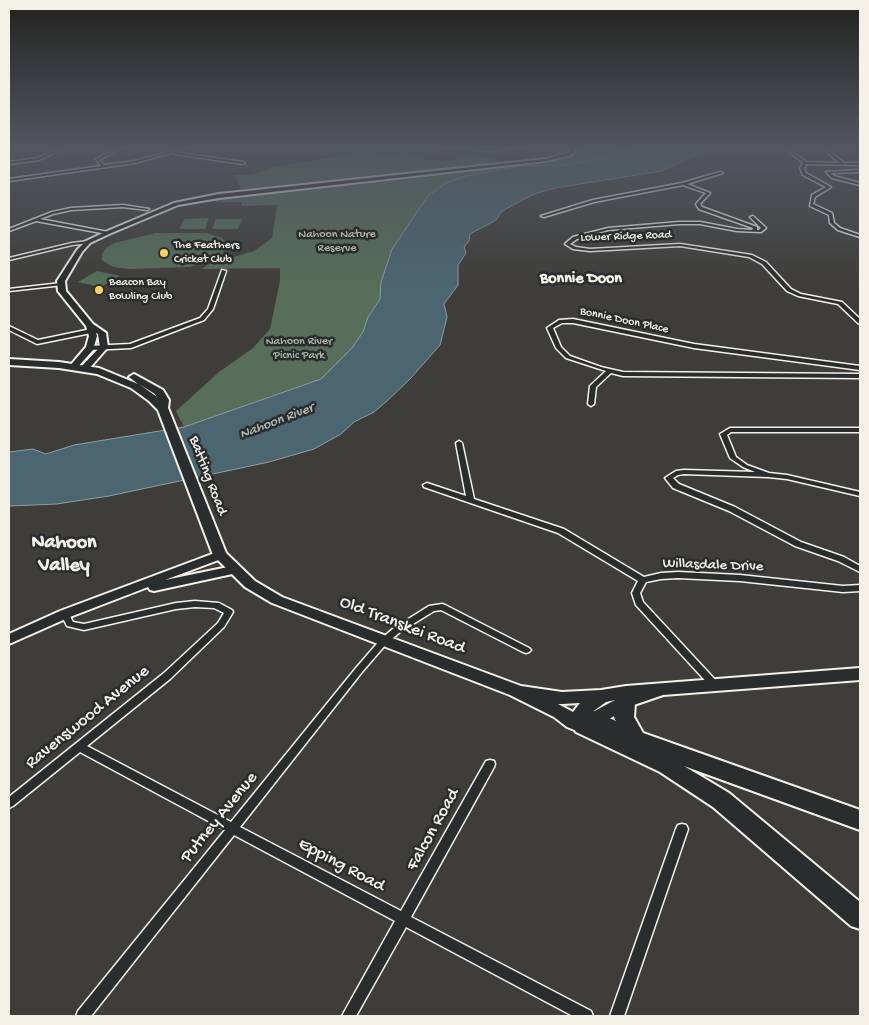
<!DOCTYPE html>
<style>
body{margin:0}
#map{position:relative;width:869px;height:1025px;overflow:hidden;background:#3f3d3a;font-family:"Gochi Hand",sans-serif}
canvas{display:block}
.frame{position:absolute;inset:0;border:10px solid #f4f1e8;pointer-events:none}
</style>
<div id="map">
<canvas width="869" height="1025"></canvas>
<div class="frame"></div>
</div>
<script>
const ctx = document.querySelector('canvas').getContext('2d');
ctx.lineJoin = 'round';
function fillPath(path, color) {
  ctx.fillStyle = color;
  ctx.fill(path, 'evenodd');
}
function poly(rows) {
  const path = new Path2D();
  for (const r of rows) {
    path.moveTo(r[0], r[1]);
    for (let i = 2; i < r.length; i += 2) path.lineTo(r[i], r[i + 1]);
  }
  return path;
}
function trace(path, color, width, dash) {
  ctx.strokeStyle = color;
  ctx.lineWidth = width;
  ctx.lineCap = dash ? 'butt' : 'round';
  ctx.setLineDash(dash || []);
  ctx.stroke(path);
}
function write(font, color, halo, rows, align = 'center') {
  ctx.font = font + ' "Gochi Hand",sans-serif';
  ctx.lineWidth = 5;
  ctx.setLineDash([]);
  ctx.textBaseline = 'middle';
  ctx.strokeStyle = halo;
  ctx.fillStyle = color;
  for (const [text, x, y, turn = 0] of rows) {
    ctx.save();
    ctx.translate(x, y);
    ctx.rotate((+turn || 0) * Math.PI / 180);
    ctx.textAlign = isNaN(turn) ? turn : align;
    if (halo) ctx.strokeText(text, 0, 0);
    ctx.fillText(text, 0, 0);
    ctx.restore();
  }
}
fillPath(poly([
 [361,147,385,153,409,151,427,160,445,161,454,160,459,155,473,156,496,159,501,162,390,177,241,189,234,175,252,175,270,168,329,158],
 [578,147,631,147,595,161,561,165,519,166,466,176,381,282,380,299,368,317,363,332,352,348,321,379,184,427,176,411,219,372,253,348,270,329,280,281,280,268,202,269,207,265,254,251,272,238,277,205,242,206,241,202,215,202,217,199,286,189,399,179,483,167,552,160,577,153],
 [209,218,205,229,179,229,184,219],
 [216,219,242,219,238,229,212,229],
 [156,233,207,233,222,238,228,245,221,256,216,260,189,267,130,269,113,267,102,260,102,254,106,248,114,243],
 [97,271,120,276,101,287,78,282]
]), '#566e5a');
const water = poly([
 [631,147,703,147,698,151,701,153,662,171,555,188,534,194,502,211,496,220,470,234,469,241,464,247,466,253,458,265,458,285,444,304,447,317,440,345,410,379,387,401,374,412,354,422,341,434,314,449,269,462,109,496,57,504,9,506,9,452,33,449,46,454,74,445,184,427,321,379,352,348,363,332,368,317,380,299,381,282,392,249,428,196,446,183,466,176,519,166,561,165,595,161,631,147]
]);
fillPath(water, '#4b6670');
trace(water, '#8f9ea0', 1);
const street = poly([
 [63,147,67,147,39,160,9,164,9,162,37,158,63,147],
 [120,147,124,147,99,160,104,165,135,161,187,147,191,147,135,163,9,181,9,179,101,166,96,159,120,147],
 [443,147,491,149,527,147,491,151,443,147],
 [784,147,786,147,806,162,840,163,821,147,824,147,844,163,860,163,860,165,806,164,804,168,806,173,831,187,815,197,813,204,832,213,834,223,840,228,860,235,860,237,838,230,830,223,829,215,810,206,812,195,826,187,803,175,800,168,803,163,784,147],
 [175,152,243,162,245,163,243,164,174,154,175,152],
 [860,170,860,172,831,173,834,176,860,183,860,185,832,178,826,172,860,170],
 [720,172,723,173,687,184,710,193,700,204,702,207,757,227,757,230,759,230,761,228,750,217,753,216,766,228,761,232,737,231,700,224,679,224,608,230,577,239,570,244,576,247,590,249,680,244,752,255,766,262,791,289,801,294,842,302,860,319,860,324,858,323,838,304,798,296,787,291,762,264,749,257,680,246,590,251,573,249,565,244,573,237,608,228,679,222,700,222,737,229,752,230,753,228,699,209,696,204,706,193,683,185,594,202,544,217,541,216,593,200,682,183,720,172],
 [123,205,149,209,147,210,123,207,71,210,53,214,40,219,108,232,108,234,107,234,36,221,9,231,9,229,52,212,71,208,123,205],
 [88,241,90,242,90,243,72,245,9,260,9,258,72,243,88,241],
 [222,270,226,271,213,309,204,320,131,348,90,350,87,348,90,346,130,344,200,318,208,309,222,270],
 [61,283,63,283,63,285,9,291,9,289,61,283],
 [573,319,694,344,860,366,860,370,694,348,573,323,562,323,553,328,561,347,570,356,601,367,623,372,860,374,860,378,623,376,611,373,596,387,594,404,591,406,588,404,590,386,606,371,566,358,556,348,547,328,559,320,573,319],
 [9,326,38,340,91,329,94,331,91,333,37,344,9,330,9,326],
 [730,428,860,428,860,432,731,432,727,435,736,457,747,465,769,473,787,475,860,492,860,496,787,479,768,477,684,474,678,475,673,478,679,484,735,507,801,542,844,557,860,566,860,572,838,561,795,546,729,511,673,488,665,478,676,471,684,470,755,472,743,467,730,458,720,434,730,428],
 [459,441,462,443,474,499,564,529,644,577,661,573,678,572,740,575,843,586,860,585,860,591,843,592,740,581,678,578,661,579,646,582,640,593,643,602,720,685,718,688,715,689,712,688,636,605,632,593,638,581,558,533,424,487,423,485,427,483,466,496,456,443,459,441],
 [195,601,219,603,232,610,233,612,224,627,170,679,87,746,231,822,356,668,381,639,394,628,429,606,442,604,445,605,529,648,531,650,529,652,526,653,523,652,441,610,434,611,400,632,387,643,362,672,240,827,401,911,486,761,490,760,494,761,495,764,494,767,411,917,591,1011,593,1016,573,1016,406,927,356,1016,342,1016,395,921,234,835,91,1016,76,1016,78,1011,225,830,80,752,13,806,9,808,9,797,164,673,218,623,224,613,214,608,195,607,176,609,84,630,67,626,61,614,62,612,65,611,68,612,73,622,84,624,176,603,195,601],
 [682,824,686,825,688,829,624,1016,610,1016,676,829,678,825,682,824]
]);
const secondary = poly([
 [571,147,575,147,575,151,571,155,546,161,219,198,178,205,109,234,90,243,82,252,65,281,66,291,93,324,106,333,108,347,87,371,81,371,81,367,100,347,98,334,96,333,97,336,93,350,76,369,73,370,69,367,86,347,89,336,86,326,58,291,57,281,77,250,86,241,105,232,174,203,219,194,546,159,567,153,571,150,571,147],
 [220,551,226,555,224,558,165,580,233,566,237,567,239,570,237,573,154,591,150,590,148,587,70,617,9,644,9,634,60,611,220,551]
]);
const primary = poly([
 [9,359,59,362,99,368,138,384,129,377,134,374,163,390,169,400,168,408,226,553,255,581,282,597,521,686,562,692,601,690,626,686,860,668,860,680,663,695,631,706,589,731,583,733,577,731,567,727,554,717,510,695,272,603,245,587,213,555,158,410,149,401,131,388,97,374,59,368,9,365,9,359],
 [139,384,155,394,157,398,157,397,139,384],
 [615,700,591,713,606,702,615,700],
 [580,703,573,712,558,704,562,704,580,703]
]);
const highway = poly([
 [625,694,632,697,635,702,634,717,643,733,860,810,860,830,684,766,729,793,860,902,860,929,851,926,713,807,660,772,576,732,573,726,576,720,593,711,616,721,614,717,615,702,618,697,625,694]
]);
trace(street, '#f4f1e8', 3);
trace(secondary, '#f4f1e8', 4);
trace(primary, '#f4f1e8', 4);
trace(highway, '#f4f1e8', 4);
fillPath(street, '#2a2d2e');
fillPath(secondary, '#2a2d2e');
fillPath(primary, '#2a2d2e');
fillPath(highway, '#2a2d2e');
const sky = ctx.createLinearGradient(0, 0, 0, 290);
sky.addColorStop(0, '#232220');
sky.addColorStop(0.51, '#525760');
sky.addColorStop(1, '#52576000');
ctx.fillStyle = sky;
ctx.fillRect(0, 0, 869, 290);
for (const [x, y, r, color] of [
 [164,253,5,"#ffd166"],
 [99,290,5,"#ffd166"]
]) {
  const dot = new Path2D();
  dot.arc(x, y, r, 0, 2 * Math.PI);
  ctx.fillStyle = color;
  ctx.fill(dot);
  trace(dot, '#2a2d2e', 2);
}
write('12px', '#adb6a8', '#2a2d2e', [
 ["Nahoon Nature",337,235],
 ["Reserve",337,249],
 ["Nahoon River",299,342],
 ["Picnic Park",299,356]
]);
write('12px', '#f4f1e8', '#2a2d2e', [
 ["Lower Ridge Road",626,237,-2],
 ["Bonnie Doon Place",624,321,12]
]);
write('12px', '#f4f1e8', '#2a2d2e', [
 ["The Feathers",174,246],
 ["Cricket Club",174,260],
 ["Beacon Bay",109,283],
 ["Bowling Club",109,297]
], 'left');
write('italic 14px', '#b0b9b8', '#2a2d2e', [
 ["Nahoon River",277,422,-21]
]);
write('15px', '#f4f1e8', '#2a2d2e', [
 ["Batting Road",207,476,69],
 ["Willasdale Drive",713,566,2]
]);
write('bold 16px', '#f4f1e8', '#2a2d2e', [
 ["Bonnie Doon",581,280]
]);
write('18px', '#f4f1e8', '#2a2d2e', [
 ["Old Transkei Road",402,626,21],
 ["Ravenswood Avenue",88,718,-39],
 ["Putney Avenue",220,818,-51],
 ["Falcon Road",434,830,-61],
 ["Epping Road",341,866,28]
]);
write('bold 20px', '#f4f1e8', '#2a2d2e', [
 ["Nahoon",64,544],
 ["Valley",64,567]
]);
</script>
